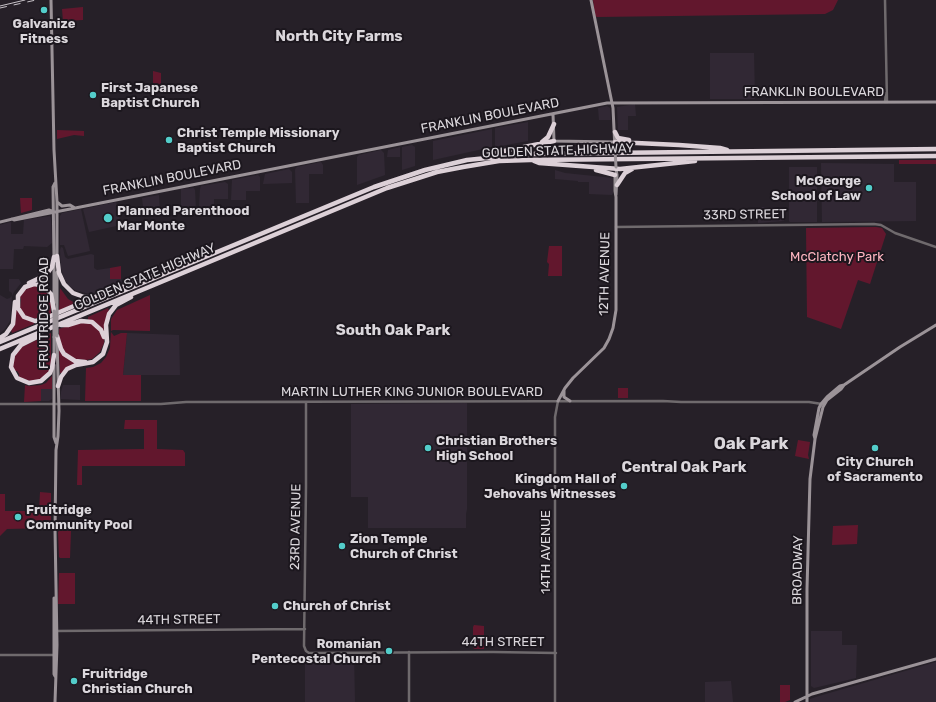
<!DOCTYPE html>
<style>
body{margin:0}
canvas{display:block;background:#262028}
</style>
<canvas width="936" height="702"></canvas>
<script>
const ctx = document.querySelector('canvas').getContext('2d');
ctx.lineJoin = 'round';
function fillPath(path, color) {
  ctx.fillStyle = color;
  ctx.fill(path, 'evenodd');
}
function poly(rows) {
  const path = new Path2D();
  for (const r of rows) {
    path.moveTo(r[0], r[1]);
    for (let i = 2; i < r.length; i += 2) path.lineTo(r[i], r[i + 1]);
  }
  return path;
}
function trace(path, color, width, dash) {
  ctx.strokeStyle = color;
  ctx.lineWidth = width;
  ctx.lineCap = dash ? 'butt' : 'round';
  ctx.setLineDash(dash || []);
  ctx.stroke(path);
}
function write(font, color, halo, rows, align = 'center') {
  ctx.font = font + ' Rubik,sans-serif';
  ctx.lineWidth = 4;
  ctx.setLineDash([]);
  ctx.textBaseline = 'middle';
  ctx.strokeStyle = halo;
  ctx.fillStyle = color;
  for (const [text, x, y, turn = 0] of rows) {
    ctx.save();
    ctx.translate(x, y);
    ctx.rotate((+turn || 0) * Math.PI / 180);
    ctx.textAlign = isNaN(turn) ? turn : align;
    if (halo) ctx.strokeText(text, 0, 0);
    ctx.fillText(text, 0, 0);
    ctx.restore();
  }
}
fillPath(poly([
 [710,53,754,53,755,99,710,99],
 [635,104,636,116,628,116,628,130,618,130,617,107],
 [607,106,610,108,611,120,599,120,598,108],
 [528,122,528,141,495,147,495,128],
 [492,129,492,147,433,160,433,141],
 [412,145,415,147,415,166,402,170,402,147],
 [400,147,400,157,387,157,388,150],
 [381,150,384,153,385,175,357,185,357,157,359,155],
 [321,162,323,165,323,174,309,174,309,203,296,203,295,169,297,167],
 [821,163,894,164,894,182,916,182,916,221,822,222],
 [789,167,817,167,817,222,790,222,789,221],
 [289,169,292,172,292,183,263,184,265,174],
 [555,170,565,173,613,178,613,193,612,195,589,194,589,182,578,182,578,181,555,179],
 [258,175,260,177,260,191,246,191,246,200,231,200,232,180],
 [225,182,228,184,228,199,214,199,214,207,199,207,200,189,201,186],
 [194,188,195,190,196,210,181,210,181,189],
 [159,195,160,214,144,215,142,198],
 [116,202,121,225,89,232,83,209],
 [758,207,784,207,784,221,758,223],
 [81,209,90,251,68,256,64,245,60,245,60,216,62,213],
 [50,216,51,218,52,243,47,247,24,246,23,249,14,249,13,269,0,269,0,225,11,222,11,234,23,234,24,220],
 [61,247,63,248,65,257,68,259,91,254,94,255,94,268,97,270,110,268,110,279,121,279,122,282,97,292,89,294,75,290,68,285,64,278,61,268,60,250],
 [9,279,19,279,21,283,14,292,12,296,10,321,5,329,0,333,0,295,7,299,10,298,12,296,12,293,9,291],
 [127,333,179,335,180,375,123,375],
 [63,385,80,385,80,400,61,399,61,392],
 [41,389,52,389,52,399,49,401,41,401],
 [467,403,467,509,466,514,466,528,368,528,368,497,351,497,351,404],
 [811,631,842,631,842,645,857,645,856,678,814,688,811,686],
 [305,655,354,655,355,702,305,702],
 [936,662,936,702,810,702,810,699,819,696],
 [731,681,733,702,705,702,705,682]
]), '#312834');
fillPath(poly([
 [593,0,838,0,833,10,825,14,597,17,595,16],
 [83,7,83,20,63,21,62,9],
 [153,71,161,73,161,86,153,86],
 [57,130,84,131,84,136,74,135,57,139],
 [899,160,936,160,936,164,899,164],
 [20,198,32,198,32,210,21,213],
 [876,227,882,228,886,234,870,284,858,280,841,329,807,317,806,228],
 [549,246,562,246,562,276,548,276,549,264,547,262],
 [121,266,121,279,110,279,110,268],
 [33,286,43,287,49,294,51,302,51,314,39,319,27,317,20,309,21,299,19,297,23,291],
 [60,288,68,299,75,303,59,311],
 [150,295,150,331,113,330,111,331,111,319,117,310],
 [108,308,109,311,105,330,103,331,96,323,88,320,88,317],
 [16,310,18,310,34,321,34,324,12,333,11,330,15,323],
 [79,322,94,324,104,337,104,343,100,352,92,359,86,360,75,359,66,353,62,348,59,337,59,329],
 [111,332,114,336,121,333,127,333,123,375,141,375,141,401,85,401,86,368,93,367,101,363,106,357,110,348],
 [51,333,51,363,49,372,42,379,32,382,19,377,19,374,17,371,14,371,13,368,13,357,22,347],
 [59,351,61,351,76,364,62,373,60,373],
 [52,376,52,389,41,389,41,401,24,402,25,385,29,386,41,385,46,383],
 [618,388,628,388,628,398,618,398],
 [125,420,157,420,157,449,183,450,185,453,185,466,82,466,82,485,77,485,78,450,144,449,144,429,124,429],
 [798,440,810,442,808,455,809,459,795,456],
 [40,492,51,493,51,528,7,529,0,536,0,494,5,494,5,511,39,511],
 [858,525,857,544,832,545,833,526],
 [60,530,71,531,70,558,60,558,59,557,58,532],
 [59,573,75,573,75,604,58,604],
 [474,625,484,626,484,649,475,649,473,648,473,627],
 [780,685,790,685,790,700,785,702,780,702]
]), '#62172d');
trace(poly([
 [885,0,887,102],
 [885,102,886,93],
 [616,227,874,224,881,225,895,233,936,247],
 [306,403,306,486,304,646,306,651,309,653,493,652,556,653],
 [0,404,161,404,186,402,663,401,681,402,809,402,822,404],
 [55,631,305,629],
 [0,655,55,655],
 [409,702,409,652],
 [555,702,555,417,558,401]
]), '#6f6a6d', 2.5);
trace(poly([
 [51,0,54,150,57,202,57,256],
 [591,0,613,108,615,150],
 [553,114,554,141,615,142],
 [616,169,617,175,616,195],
 [57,202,62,206,70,205,75,208],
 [12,219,14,220,50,213,607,103,936,102],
 [0,222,49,210,54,212],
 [54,259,53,187,55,183],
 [54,264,54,303],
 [57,310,57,272],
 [54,337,54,357],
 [54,365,54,437,56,443],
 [564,390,564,397,570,401],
 [558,401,565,388,573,378,604,348,609,339,613,328,616,310,616,197,615,191,615,175],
 [815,439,814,435,819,408,821,404,827,397,840,386,844,385,900,347,936,325],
 [54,598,54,674,55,676],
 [55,702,57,645,55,529,56,450,58,436,59,411,57,340],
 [795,702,812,694,936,659],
 [807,702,807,589,810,479,815,439,823,407,827,400,841,389,844,385]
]), '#9b9398', 3);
trace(poly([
 [615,132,618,138,629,140],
 [542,142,548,137,554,124],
 [615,142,679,145,720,148,727,150],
 [484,155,554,141],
 [534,161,539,163,620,169,695,161],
 [596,170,615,175],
 [617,185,625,173,632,169],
 [57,256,59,273,64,284,73,293,84,297,91,297],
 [29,283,46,275,52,267,54,257],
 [54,311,51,294,44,287,40,285,34,284,25,287,18,296,18,308,24,317,35,321,41,320,95,297,152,276],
 [61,325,68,325,81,321,92,322,101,330,104,337],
 [57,336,61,349,64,354,75,361,85,362],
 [37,337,21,345,13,355,11,367,17,378,29,383,41,381,50,373,52,368,54,355],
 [0,338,6,334,13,324,15,302],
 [0,342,374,187,425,170,467,160,527,154,936,149],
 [0,349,387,188,437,172,463,167,499,161,530,160,936,156],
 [58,386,61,377,67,369,76,365,93,362,103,354,107,342,106,325,109,314,116,305,131,297]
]), '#dcd0d7', 4.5);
trace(poly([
 [0,6,25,0]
]), '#c7c2c8', 1);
trace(poly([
 [0,8,36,0]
]), '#c7c2c8', 1, [7, 7]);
trace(poly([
 [615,150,616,167],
 [57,310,57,336],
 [54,311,54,337]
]), '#9b9398', 3);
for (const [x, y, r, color] of [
 [44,10,4,"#53cdca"],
 [93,95,4,"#53cdca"],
 [169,140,4,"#53cdca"],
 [869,188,4,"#53cdca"],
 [108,218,5,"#53cdca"],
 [428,448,4,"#53cdca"],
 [875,448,4,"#53cdca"],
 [624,486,4,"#53cdca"],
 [18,517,4,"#53cdca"],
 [342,546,4,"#53cdca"],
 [275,606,4,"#53cdca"],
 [389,651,4,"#53cdca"],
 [74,681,4,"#53cdca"]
]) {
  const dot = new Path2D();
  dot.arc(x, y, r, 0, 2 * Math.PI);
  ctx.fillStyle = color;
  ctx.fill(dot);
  trace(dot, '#1c171e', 1.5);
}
write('bold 13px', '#dbd7dc', '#1c171e', [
 ["Galvanize",44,24,"center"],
 ["Fitness",44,39,"center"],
 ["First Japanese",101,88],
 ["Baptist Church",101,103],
 ["Christ Temple Missionary",177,133],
 ["Baptist Church",177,148],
 ["McGeorge",861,181,"right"],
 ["School of Law",861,196,"right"],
 ["Planned Parenthood",117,211],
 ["Mar Monte",117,226],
 ["Christian Brothers",436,441],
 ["High School",436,456],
 ["City Church",875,462,"center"],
 ["of Sacramento",875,477,"center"],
 ["Kingdom Hall of",616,479,"right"],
 ["Jehovahs Witnesses",616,494,"right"],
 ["Fruitridge",26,510],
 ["Community Pool",26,525],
 ["Zion Temple",350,539],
 ["Church of Christ",350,554],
 ["Church of Christ",283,606],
 ["Romanian",381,644,"right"],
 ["Pentecostal Church",381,659,"right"],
 ["Fruitridge",82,674],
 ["Christian Church",82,689]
], 'left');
write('13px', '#dbd7dc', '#1c171e', [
 ["FRANKLIN BOULEVARD",814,92],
 ["FRANKLIN BOULEVARD",490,116,-11],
 ["GOLDEN STATE HIGHWAY",558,151,-2],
 ["FRANKLIN BOULEVARD",172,178,-11],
 ["33RD STREET",745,215,-1],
 ["12TH AVENUE",605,274,-89],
 ["GOLDEN STATE HIGHWAY",145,277,-23],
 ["FRUITRIDGE ROAD",44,313,-90],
 ["MARTIN LUTHER KING JUNIOR BOULEVARD",412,392],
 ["23RD AVENUE",296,527,-89],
 ["14TH AVENUE",546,552,-90],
 ["BROADWAY",798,570,-89],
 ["44TH STREET",179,620,-1],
 ["44TH STREET",503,642]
]);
write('13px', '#ffb6c2', '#1c171e', [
 ["McClatchy Park",837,257]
]);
write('bold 15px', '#dbd7dc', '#1c171e', [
 ["North City Farms",339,37],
 ["South Oak Park",393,331],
 ["Central Oak Park",684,468]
]);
write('bold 17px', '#dbd7dc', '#1c171e', [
 ["Oak Park",751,444]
]);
</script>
